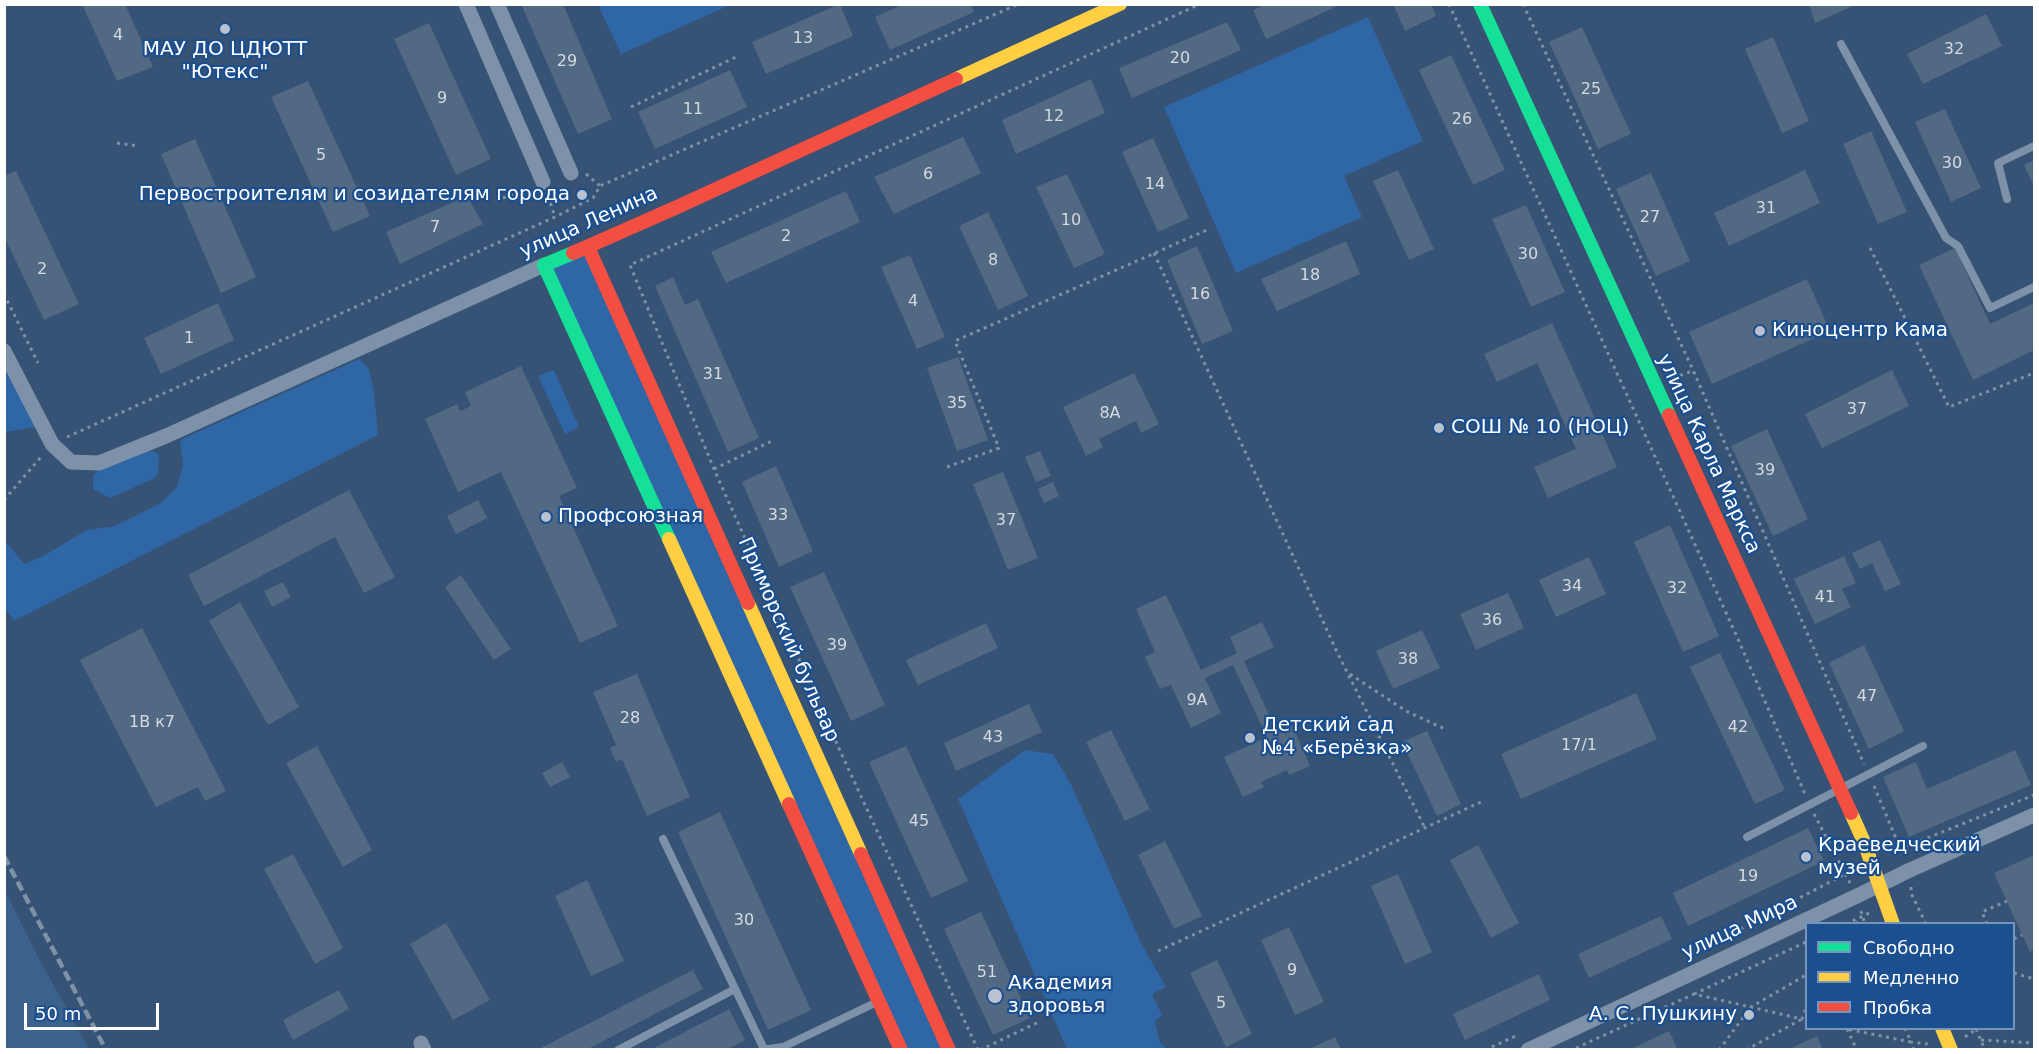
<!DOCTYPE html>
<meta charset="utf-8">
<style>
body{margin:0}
#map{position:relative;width:2039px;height:1054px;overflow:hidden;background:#365274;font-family:"DejaVu Sans",sans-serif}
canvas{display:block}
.frame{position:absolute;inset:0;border:6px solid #fff;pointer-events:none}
.legend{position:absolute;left:1805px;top:922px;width:210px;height:108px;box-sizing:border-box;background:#1b4f8f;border:2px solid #7695bc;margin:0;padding:8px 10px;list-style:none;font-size:18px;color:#fff}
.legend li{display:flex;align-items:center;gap:12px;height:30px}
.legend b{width:30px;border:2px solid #7695bc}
.scale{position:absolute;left:24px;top:1003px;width:135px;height:27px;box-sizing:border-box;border:3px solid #fff;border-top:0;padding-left:8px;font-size:18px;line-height:21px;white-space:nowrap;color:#fff;-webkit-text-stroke:4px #1b4f8f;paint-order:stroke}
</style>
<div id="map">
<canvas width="2039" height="1054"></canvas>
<div class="frame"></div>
<ul class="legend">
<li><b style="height:8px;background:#16e098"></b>Свободно</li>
<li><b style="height:8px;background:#ffcf43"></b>Медленно</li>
<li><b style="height:8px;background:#f24e42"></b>Пробка</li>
</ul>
<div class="scale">50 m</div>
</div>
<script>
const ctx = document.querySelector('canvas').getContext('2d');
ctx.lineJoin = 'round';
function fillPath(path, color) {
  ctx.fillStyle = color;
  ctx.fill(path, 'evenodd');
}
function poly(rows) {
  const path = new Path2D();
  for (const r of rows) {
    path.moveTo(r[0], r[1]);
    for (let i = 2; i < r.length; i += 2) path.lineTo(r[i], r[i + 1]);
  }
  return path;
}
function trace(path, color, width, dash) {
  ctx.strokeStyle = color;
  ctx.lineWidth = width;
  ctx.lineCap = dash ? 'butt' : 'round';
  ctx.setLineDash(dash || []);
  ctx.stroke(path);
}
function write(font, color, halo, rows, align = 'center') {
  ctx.font = font + ' "DejaVu Sans",sans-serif';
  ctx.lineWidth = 4.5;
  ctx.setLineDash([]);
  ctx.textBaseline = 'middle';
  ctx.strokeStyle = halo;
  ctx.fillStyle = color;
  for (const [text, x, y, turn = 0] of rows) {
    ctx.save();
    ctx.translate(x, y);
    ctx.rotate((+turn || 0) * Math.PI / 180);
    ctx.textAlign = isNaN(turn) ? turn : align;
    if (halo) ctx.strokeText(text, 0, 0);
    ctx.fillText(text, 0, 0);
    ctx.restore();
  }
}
fillPath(poly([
 [598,5,730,5,621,54],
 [1368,17,1423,141,1344,176,1362,217,1236,273,1164,107],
 [588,247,949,1049,901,1049,544,265],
 [359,359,369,369,374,393,378,435,14,621,5,608,5,541,24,564,43,556,87,530,115,526,161,503,177,487,183,464,180,440],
 [4,362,37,427,5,432],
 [554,370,579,427,565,434,538,376],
 [143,450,155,452,159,456,158,472,155,478,110,498,93,489,93,476,100,469],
 [1025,750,1053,754,1072,786,1141,943,1166,987,1152,994,1162,1015,1155,1021,1159,1041,1167,1049,1067,1049,958,799]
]), '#2f66a5');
fillPath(poly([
 [5,891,39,959,89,1049,5,1049]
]), '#3b618d');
fillPath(poly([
 [82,4,125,4,153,67,117,81],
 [521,4,563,4,612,119,578,134],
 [840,4,853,36,766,74,752,42],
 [904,4,971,4,974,12,890,50,875,17],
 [1266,4,1342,4,1266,39,1253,10],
 [1393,4,1431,4,1436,16,1405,31],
 [1809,4,1857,4,1815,23],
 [1986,14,2002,46,1923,84,1907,54],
 [1227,22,1241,50,1132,98,1119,68],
 [429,23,491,159,456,175,394,39],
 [1582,27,1631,134,1598,149,1549,42],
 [1773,37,1809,121,1782,133,1745,49],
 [1451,55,1505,170,1473,185,1419,70],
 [730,70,747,107,655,149,638,112],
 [1091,79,1105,113,1016,154,1002,120],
 [308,81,370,216,333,232,271,97],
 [1945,109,1981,188,1951,202,1915,122],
 [1871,131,1907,212,1878,224,1843,144],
 [963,137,981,173,894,214,874,177],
 [1153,138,1189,218,1158,232,1122,152],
 [195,139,256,277,221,293,161,154],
 [2034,160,2034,186,2024,165],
 [1398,170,1434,249,1409,260,1373,181],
 [1805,170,1820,203,1729,246,1714,213],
 [16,171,79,304,44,320,4,236,4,176],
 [1651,173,1690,261,1656,276,1616,189],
 [1067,174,1105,254,1074,268,1036,187],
 [846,191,860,222,726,283,711,252],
 [467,196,483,224,400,264,386,232],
 [1526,205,1565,292,1531,307,1492,219],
 [988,212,1028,296,998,310,959,226],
 [1346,241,1360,274,1277,311,1261,279],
 [1197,246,1233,331,1202,344,1167,260],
 [1955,248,1990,324,2034,303,2034,350,1973,380,1919,265],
 [910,255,945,337,917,349,881,267],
 [673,277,685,305,698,299,759,438,728,452,655,286],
 [1807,279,1830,331,1712,384,1689,332],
 [218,303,234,340,161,374,144,338],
 [1552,323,1617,467,1548,498,1534,467,1576,449,1537,363,1497,382,1484,354],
 [958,357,988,440,957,451,927,368],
 [521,366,577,488,559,496,618,626,580,643,501,472,458,492,425,419,457,404,460,411,471,406,465,392],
 [1892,370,1909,406,1822,448,1805,414],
 [1134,373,1159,424,1141,433,1136,421,1099,439,1103,447,1086,456,1063,407],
 [1767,429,1808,519,1773,536,1731,446],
 [1040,451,1051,476,1036,482,1025,457],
 [776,466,813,551,779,567,742,482],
 [1003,472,1038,558,1008,570,973,484],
 [1053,482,1059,496,1044,503,1038,489],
 [349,490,395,577,364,593,335,537,204,606,188,575],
 [478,500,487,518,456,534,447,516],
 [1670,525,1719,636,1683,652,1634,542],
 [1880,540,1901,584,1885,591,1872,563,1860,569,1852,553],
 [1844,556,1856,583,1842,589,1851,607,1815,624,1794,579],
 [1589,557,1606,594,1556,617,1539,580],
 [824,572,885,705,851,721,790,587],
 [461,575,511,649,494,660,445,587],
 [283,582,291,597,272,607,264,591],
 [1508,593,1524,628,1476,650,1460,614],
 [1166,595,1201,670,1237,653,1230,637,1262,622,1274,647,1244,661,1277,732,1292,725,1310,766,1289,775,1287,770,1261,782,1264,787,1243,797,1224,757,1267,737,1233,665,1205,678,1221,713,1191,728,1171,685,1160,689,1145,657,1155,652,1136,609],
 [240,602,299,707,268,725,209,621],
 [986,623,998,648,918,685,906,660],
 [142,628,226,791,205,801,198,787,156,807,80,660],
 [1422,630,1440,668,1393,689,1376,651],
 [1864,645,1904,731,1869,749,1829,663],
 [1720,653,1785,790,1755,804,1690,667],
 [637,674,690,797,647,816,622,759,616,762,610,748,616,745,593,692],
 [1636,693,1657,739,1521,799,1501,754],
 [1029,704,1042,732,956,771,944,743],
 [1111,730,1150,809,1125,821,1086,742],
 [1427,731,1461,804,1437,816,1402,742],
 [317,746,372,850,343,867,286,763],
 [906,746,968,881,931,898,869,762],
 [2015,750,2031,785,1909,837,1883,777,1916,762,1927,789],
 [562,762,570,777,550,787,542,773],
 [720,812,811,1010,768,1030,678,832],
 [1808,828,1824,861,1688,926,1673,893],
 [1165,841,1202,916,1174,929,1138,855],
 [1478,845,1519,923,1491,938,1450,860],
 [293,854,343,948,315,964,264,869],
 [2034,855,2034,949,2030,952,1994,873],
 [1398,874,1432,952,1405,964,1371,886],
 [587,880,624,961,591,976,555,896],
 [981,912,1030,1018,993,1035,944,929],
 [1661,916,1672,939,1589,978,1578,954],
 [446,923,490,1000,453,1020,410,944],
 [1289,927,1324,1002,1295,1015,1261,940],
 [1217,960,1252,1034,1226,1047,1190,973],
 [693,970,703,989,586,1050,537,1050],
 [1539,974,1550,1000,1465,1040,1453,1014],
 [339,990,349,1009,293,1040,283,1020],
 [729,1009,745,1040,726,1050,650,1050],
 [1669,1031,1678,1050,1629,1050],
 [1817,1036,1823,1050,1787,1050],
 [1335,1037,1341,1050,1307,1050]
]), '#526984');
trace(poly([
 [1449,4,1738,639,1805,794],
 [1523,4,1693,370,1864,764],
 [631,107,736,57],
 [117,143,139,146],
 [586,174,600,186],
 [548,196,555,217],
 [496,201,530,187],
 [1870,248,1949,407,2034,373],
 [1154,253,1337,652,1425,828],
 [4,294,38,363],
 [1673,378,1692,371],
 [67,437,555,217,593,198,600,186,1019,4],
 [947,467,999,448,955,341,1207,230],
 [714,469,774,440],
 [4,500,41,457],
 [1350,674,1406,711,1447,730],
 [1874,786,1903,855],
 [1814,814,1850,883],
 [1885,846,1900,849,2034,795],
 [1911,887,1911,893,1926,924],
 [1861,911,1865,924],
 [1846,924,1869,913],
 [1856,924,1861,917],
 [1987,924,1982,912,2007,901],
 [2014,939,2022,935],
 [1714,943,1845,874,1852,863],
 [1158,951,1481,802],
 [2014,973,2034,979],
 [1694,994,1806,942],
 [1842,1028,1911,1042,1905,1028],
 [1847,1029,1857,1050],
 [1976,1029,1985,1050],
 [1965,1037,1978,1028],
 [1981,1040,2034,1043],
 [1576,1048,1694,994,1802,1019,1806,1008],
 [978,1050,836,742,714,469,630,265,1200,4],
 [980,1050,1041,1021],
 [1485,1050,1518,1035],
 [1719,1050,1751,1007,1806,975],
 [1746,1050,1802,1019,1806,1020],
 [1914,1050,1911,1042,1928,1044]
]), '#7d92a8', 3, [3, 4.5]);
trace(poly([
 [1841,44,1946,238,1958,246,1990,308,2034,287],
 [2007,199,1998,163,2034,146],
 [1747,837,1923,746],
 [663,839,764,1049],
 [618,1050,735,989],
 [762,1050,783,1047,877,1002]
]), '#7d92a8', 8);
trace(poly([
 [466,4,543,182],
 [497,4,571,173],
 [4,351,52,444,71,462,99,463,166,436,544,265],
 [421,1043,424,1050],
 [1528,1050,1857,896,1910,870,2034,815]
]), '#7d92a8', 15);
trace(poly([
 [1480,4,1669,415],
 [573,253,544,265,669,539]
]), '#16e098', 14);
trace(poly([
 [956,79,1120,4],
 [669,539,789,804],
 [748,603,861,854],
 [1851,813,1864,842,1893,924],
 [1942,1028,1951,1050]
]), '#ffcf43', 14);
trace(poly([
 [588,247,748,603],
 [573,253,675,208,956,79],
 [1669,415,1851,813],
 [789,804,901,1050],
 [861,854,949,1050]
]), '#f24e42', 14);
trace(poly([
 [4,856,106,1050]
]), '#7e92a7', 4.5, [10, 4.5]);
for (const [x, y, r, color] of [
 [225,29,6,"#b9c2ce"],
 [582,195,6,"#b9c2ce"],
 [1760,331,6,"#b9c2ce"],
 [1439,428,6,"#b9c2ce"],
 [546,517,6,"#b9c2ce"],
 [1250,738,6,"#b9c2ce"],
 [1806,857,6,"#b9c2ce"],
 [995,996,8,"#b9c2ce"],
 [1749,1015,6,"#b9c2ce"]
]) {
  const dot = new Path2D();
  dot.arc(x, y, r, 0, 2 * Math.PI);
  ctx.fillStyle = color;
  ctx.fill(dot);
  trace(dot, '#1b4f8f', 2);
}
write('16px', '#d4dae0', null, [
 ["4",118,36],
 ["13",803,39],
 ["32",1954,50],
 ["20",1180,59],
 ["29",567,62],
 ["25",1591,90],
 ["9",442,99],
 ["11",693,110],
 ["12",1054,117],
 ["26",1462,120],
 ["5",321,156],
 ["30",1952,164],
 ["6",928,175],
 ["14",1155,185],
 ["31",1766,209],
 ["27",1650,218],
 ["10",1071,221],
 ["7",435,228],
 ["2",786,237],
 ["30",1528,255],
 ["8",993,261],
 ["2",42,270],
 ["18",1310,276],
 ["16",1200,295],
 ["4",913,302],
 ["1",189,339],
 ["31",713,375],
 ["35",957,404],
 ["37",1857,410],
 ["8А",1110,414],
 ["39",1765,471],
 ["33",778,516],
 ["37",1006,521],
 ["34",1572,587],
 ["32",1677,589],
 ["41",1825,598],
 ["36",1492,621],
 ["39",837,646],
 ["38",1408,660],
 ["47",1867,697],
 ["9А",1197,701],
 ["28",630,719],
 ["1В к7",152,723],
 ["42",1738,728],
 ["43",993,738],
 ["17/1",1579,746],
 ["45",919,822],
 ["19",1748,877],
 ["30",744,921],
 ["9",1292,971],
 ["51",987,973],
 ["5",1221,1004]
]);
write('20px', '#fff', '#1b4f8f', [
 ["МАУ ДО ЦДЮТТ",225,50,"center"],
 ["\"Ютекс\"",225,73,"center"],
 ["Первостроителям и созидателям города",570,195,"right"],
 ["Киноцентр Кама",1772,331],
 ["СОШ № 10 (НОЦ)",1451,428],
 ["Профсоюзная",558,517],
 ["Детский сад",1262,726],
 ["№4 «Берёзка»",1262,749],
 ["Краеведческий",1818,846],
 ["музей",1818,869],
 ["Академия",1008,984],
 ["здоровья",1008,1007],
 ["А. С. Пушкину",1737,1015,"right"]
], 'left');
write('20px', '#fff', '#1b4f8f', [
 ["улица Ленина",589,223,-24],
 ["улица Карла Маркса",1708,454,65],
 ["Приморский бульвар",788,640,66],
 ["улица Мира",1740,928,-25]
]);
</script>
